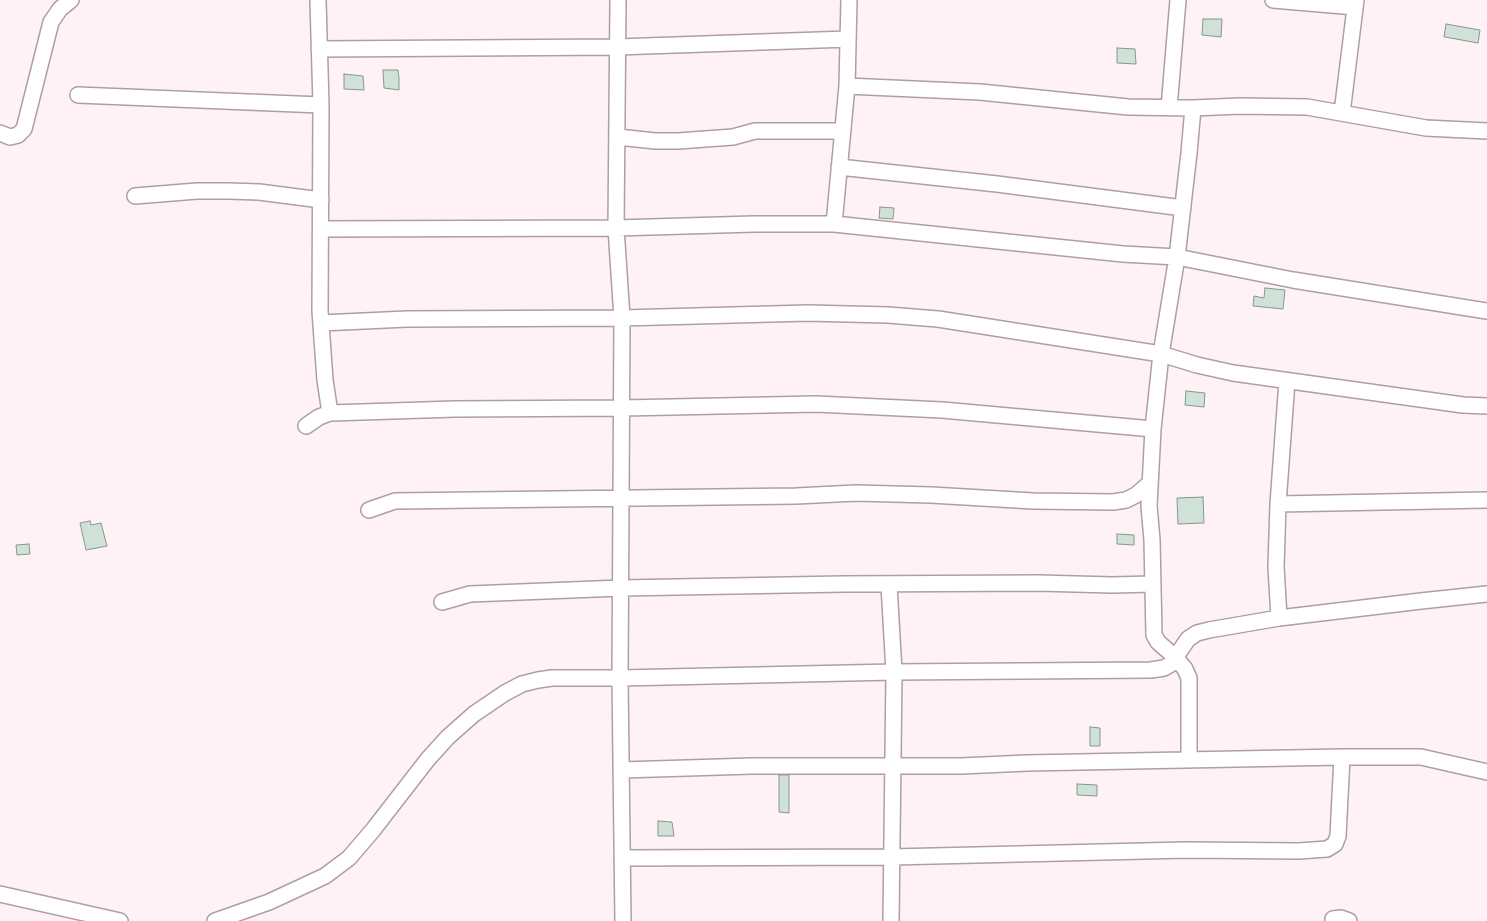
<!DOCTYPE html>
<style>
body{margin:0}
canvas{display:block;background:#fef2f6}
</style>
<canvas width="1487" height="921"></canvas>
<script>
const ctx = document.querySelector('canvas').getContext('2d');
ctx.lineJoin = 'round';
function fillPath(path, color) {
  ctx.fillStyle = color;
  ctx.fill(path, 'evenodd');
}
function poly(rows) {
  const path = new Path2D();
  for (const r of rows) {
    path.moveTo(r[0], r[1]);
    for (let i = 2; i < r.length; i += 2) path.lineTo(r[i], r[i + 1]);
  }
  return path;
}
function trace(path, color, width, dash) {
  ctx.strokeStyle = color;
  ctx.lineWidth = width;
  ctx.lineCap = dash ? 'butt' : 'round';
  ctx.setLineDash(dash || []);
  ctx.stroke(path);
}
const building = poly([
 [1203,19,1222,19,1221,37,1202,35,1203,19],
 [1446,24,1480,30,1478,43,1445,37,1444,37,1446,24],
 [1117,48,1135,49,1136,64,1117,63,1117,48],
 [383,70,398,70,399,78,399,90,384,88,383,70],
 [344,74,363,76,364,90,344,89,344,74],
 [880,207,894,208,893,219,879,218,880,207],
 [1265,288,1285,290,1283,309,1253,306,1254,296,1264,298,1265,288],
 [1186,391,1205,393,1204,407,1185,405,1186,391],
 [1203,497,1204,523,1178,524,1177,498,1203,497],
 [90,521,91,525,101,523,107,546,86,550,80,523,90,521],
 [1117,534,1134,535,1134,545,1117,544,1117,534],
 [29,544,30,554,17,555,16,545,29,544],
 [1090,727,1100,728,1100,746,1090,746,1090,727],
 [779,775,789,775,789,813,779,812,779,775],
 [1077,784,1097,785,1097,796,1077,795,1077,784],
 [658,821,672,822,674,836,658,836,658,821]
]);
fillPath(building, '#d0e1d7');
trace(building, '#87978e', 1);
const street = poly([
 [318,0,321,105,320,311,325,380,330,413],
 [618,0,616,228,622,318,620,678,623,921],
 [1273,0,1355,7],
 [319,49,617,47,848,39],
 [847,86,980,92,1128,107,1193,108,1240,106,1307,107,1426,128,1487,131],
 [78,95,321,105],
 [1169,108,1178,0],
 [1342,113,1356,0],
 [0,133,10,137,18,135,24,129,51,22,60,9,71,0],
 [618,137,655,141,678,141,733,137,755,131,843,131],
 [839,167,997,184,1183,208],
 [135,196,197,191,228,191,259,192,321,200],
 [834,224,847,86,849,0],
 [321,229,616,228,754,224,834,224,1123,254,1177,257,1293,280,1487,311],
 [321,323,407,319,622,318,808,313,888,315,938,319,1161,354,1197,365,1233,373,1463,405,1487,406],
 [306,426,319,417,330,413,455,409,623,408,816,404,942,410,1153,429],
 [1278,504,1487,500],
 [369,510,395,501,796,496,856,493,931,495,1033,501,1113,502,1126,500,1136,495,1150,483],
 [889,585,894,672,891,921],
 [442,602,470,594,621,588,843,584,1039,583,1112,585,1153,584],
 [1279,618,1276,567,1278,504,1287,381],
 [1189,760,1189,678,1185,669,1176,658,1158,642,1154,635,1152,540,1149,506,1153,429,1161,354,1177,257,1189,153,1193,108],
 [622,770,752,766,961,766,1027,763,1342,757,1421,757,1487,772],
 [622,858,892,857,1186,850,1299,851,1327,849,1335,844,1338,836,1342,757],
 [0,894,120,921],
 [215,921,269,902,325,876,349,858,373,830,428,759,448,737,474,714,505,693,522,684,538,680,552,678,620,678,894,672,1151,670,1164,668,1171,664,1188,639,1197,633,1209,630,1279,618,1421,601,1487,594],
 [1333,921,1333,919,1341,918,1349,921]
]);
trace(street, '#b09ea4', 18);
trace(street, '#fff', 15);
</script>
